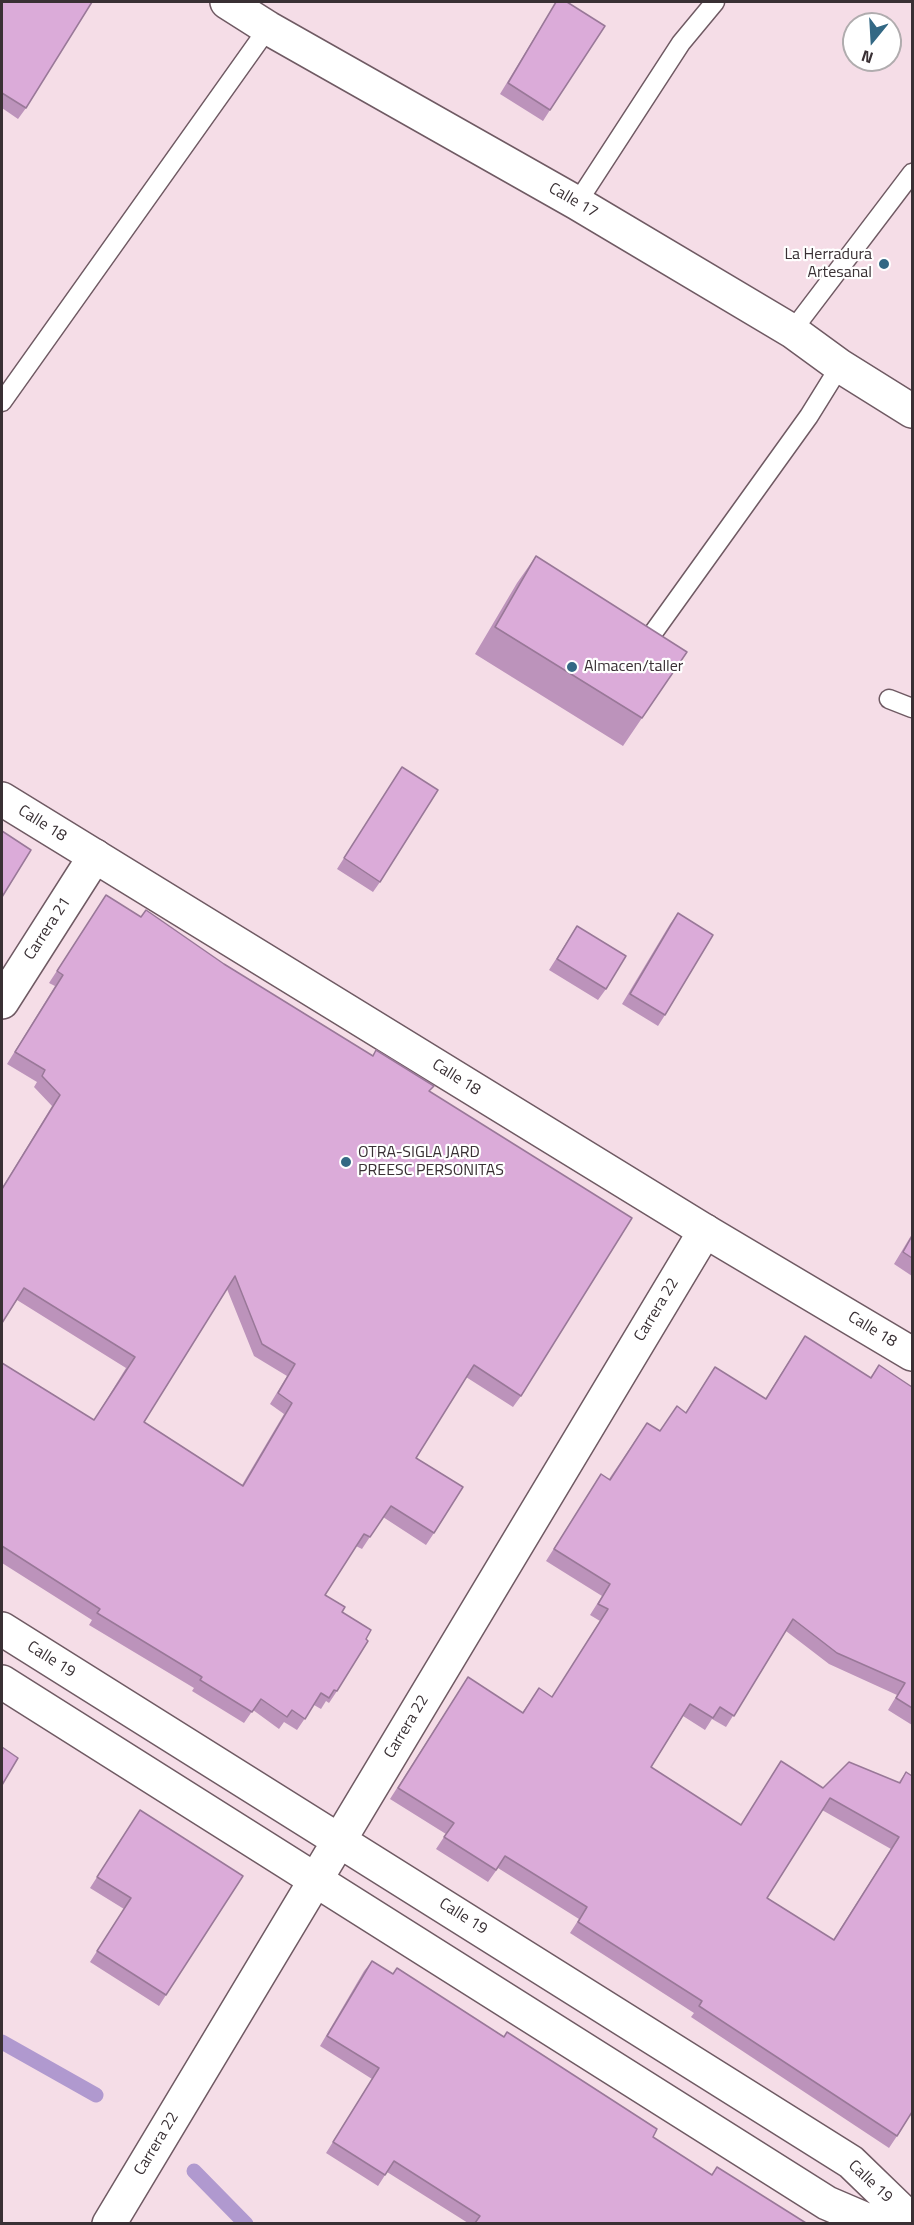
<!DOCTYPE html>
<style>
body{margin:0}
#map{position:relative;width:914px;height:2225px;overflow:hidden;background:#f5dde7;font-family:"Titillium Web",sans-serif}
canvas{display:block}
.frame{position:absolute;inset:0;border:3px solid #393034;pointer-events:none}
.north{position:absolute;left:842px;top:12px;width:60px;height:60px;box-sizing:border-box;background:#fff;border:2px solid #b0acae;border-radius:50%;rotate:198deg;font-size:16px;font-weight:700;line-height:24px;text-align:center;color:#393034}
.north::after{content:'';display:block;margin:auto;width:21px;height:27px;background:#336884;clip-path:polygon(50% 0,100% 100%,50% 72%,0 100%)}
</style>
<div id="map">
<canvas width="914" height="2225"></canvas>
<div class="frame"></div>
<div class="north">N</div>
</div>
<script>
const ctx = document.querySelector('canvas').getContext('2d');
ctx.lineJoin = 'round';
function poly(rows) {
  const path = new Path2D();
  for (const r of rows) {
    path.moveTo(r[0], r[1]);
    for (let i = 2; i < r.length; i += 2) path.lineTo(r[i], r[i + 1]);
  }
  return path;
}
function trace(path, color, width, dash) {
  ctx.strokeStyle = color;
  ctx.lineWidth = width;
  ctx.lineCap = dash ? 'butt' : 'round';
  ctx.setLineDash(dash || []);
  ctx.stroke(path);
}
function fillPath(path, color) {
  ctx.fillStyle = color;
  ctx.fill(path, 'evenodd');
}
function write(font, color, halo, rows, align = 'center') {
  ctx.font = font + ' "Titillium Web",sans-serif';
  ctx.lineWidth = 4.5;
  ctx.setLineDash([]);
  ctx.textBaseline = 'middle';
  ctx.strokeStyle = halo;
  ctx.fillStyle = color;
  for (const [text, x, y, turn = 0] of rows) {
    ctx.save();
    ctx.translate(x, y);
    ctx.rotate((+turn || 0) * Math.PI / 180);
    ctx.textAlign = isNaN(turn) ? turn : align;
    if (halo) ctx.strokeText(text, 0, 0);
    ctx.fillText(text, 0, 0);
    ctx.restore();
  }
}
trace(poly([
 [2,2042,96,2095],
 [194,2171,246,2224]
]), '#b099cf', 15);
const lane = poly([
 [577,203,681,43,715,2],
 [792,331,912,173],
 [2,402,268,28],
 [643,647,809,416,840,366],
 [889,699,912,708]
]);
const street = poly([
 [227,2,268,28,577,203,792,331,840,366,912,411],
 [2,1002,95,856],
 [2,1629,851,2162,912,2221],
 [2,1682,827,2203,876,2224],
 [109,2224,705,1231]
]);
const secondary = poly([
 [2,799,705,1231,912,1354]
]);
trace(lane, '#6f5a63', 21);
trace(street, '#6f5a63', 36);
trace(secondary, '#6f5a63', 36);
trace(lane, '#fff', 18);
trace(street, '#fff', 33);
trace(secondary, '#fff', 33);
fillPath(poly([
 [2,2,26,108,18,119,2,108],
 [556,2,567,2,550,110,543,121,500,94],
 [536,556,642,718,623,746,475,654,517,583],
 [402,767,380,882,373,892,337,869],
 [106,895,141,917,224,964,372,1056,376,1050,430,1092,521,1396,513,1407,466,1377,416,1458,434,1533,426,1545,383,1517,362,1549,356,1546,325,1595,342,1612,337,1691,329,1703,326,1701,321,1709,314,1705,297,1730,284,1722,279,1729,253,1710,244,1723,192,1691,194,1688,89,1625,92,1620,2,1563,2,1363,94,1420,126,1368,17,1300,2,1323,2,1188,52,1106,34,1087,37,1082,7,1064,55,986,49,983],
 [227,1289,254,1356,287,1376,270,1404,284,1414,242,1485,144,1422],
 [678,913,665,1015,658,1026,622,1004,670,924],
 [577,926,606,989,598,1000,549,970],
 [912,1234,912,1276,894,1264],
 [805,1336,870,1378,879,1365,912,1387,912,1725,888,1710,897,1695,829,1664,786,1631,726,1727,712,1719,705,1730,683,1716,651,1767,741,1825,781,1761,823,1788,899,1782,906,1772,897,2136,889,2148,691,2017,694,2013,570,1933,579,1919,498,1868,488,1882,436,1849,446,1834,390,1799,468,1677,522,1713,539,1688,552,1697,600,1621,590,1615,602,1596,546,1561,601,1474,609,1479,647,1423,660,1431,686,1412,715,1367,765,1399],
 [822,1810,891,1849,833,1940,767,1898],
 [140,1810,166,1995,159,2006,90,1962,124,1909,90,1888],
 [372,1961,393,1974,397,1968,653,2137,712,2175,717,2167,806,2223,468,2223,387,2172,378,2186,326,2153,372,2079,320,2046,364,1971]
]), '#bc93bb');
const building = poly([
 [2,2,92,2,26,108,2,93,2,2],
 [556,2,567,2,605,26,550,110,508,83,556,2],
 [536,556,687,652,642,718,495,627,536,556],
 [402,767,438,790,380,882,344,858,402,767],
 [2,831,31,850,2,897,2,831],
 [106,895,141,917,146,910,224,964,373,1056,376,1050,434,1086,429,1091,632,1218,521,1396,474,1365,416,1458,463,1487,434,1533,391,1506,370,1537,364,1534,325,1595,345,1607,342,1612,371,1630,366,1639,368,1641,337,1691,334,1690,329,1698,321,1693,305,1719,292,1710,287,1717,261,1699,252,1712,200,1680,202,1677,97,1613,100,1609,2,1546,2,1363,94,1420,135,1357,24,1288,2,1323,2,1189,60,1095,42,1076,45,1070,15,1052,63,975,57,971,106,895],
 [235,1276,262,1344,295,1364,278,1393,292,1403,243,1486,144,1422,235,1276],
 [678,913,713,935,665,1015,630,994,678,913],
 [577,926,626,956,606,989,557,959,577,926],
 [912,1236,912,1258,903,1252,912,1236],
 [805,1336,871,1378,879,1365,912,1387,912,1708,896,1698,905,1683,837,1653,793,1619,734,1716,720,1707,713,1718,690,1704,651,1767,741,1825,781,1761,823,1788,849,1762,900,1783,906,1772,912,1776,912,2112,897,2136,699,2006,702,2001,578,1922,587,1907,505,1856,496,1870,444,1837,454,1823,398,1788,468,1677,523,1713,539,1688,552,1697,608,1609,598,1604,610,1584,554,1549,601,1474,610,1480,647,1423,660,1431,677,1406,686,1413,715,1367,766,1399,805,1336],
 [830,1798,899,1837,834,1940,767,1898,830,1798],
 [2,1747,18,1758,2,1785,2,1747],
 [140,1810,243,1876,166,1995,97,1951,131,1898,97,1877,140,1810],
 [372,1961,393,1974,397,1968,504,2037,507,2032,657,2129,653,2137,712,2175,717,2167,806,2223,475,2223,480,2216,394,2161,385,2175,333,2142,379,2068,327,2036,372,1961]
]);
fillPath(building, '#dbabd9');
trace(building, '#997898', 1.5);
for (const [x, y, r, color] of [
 [884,264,6,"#336884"],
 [572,667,6,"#336884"],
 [346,1162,6,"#336884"]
]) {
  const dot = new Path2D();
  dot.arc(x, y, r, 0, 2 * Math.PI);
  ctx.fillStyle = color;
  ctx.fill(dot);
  trace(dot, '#fff', 2);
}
write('16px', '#393034', '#fff', [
 ["Calle 17",573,201,30],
 ["Calle 18",42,824,32],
 ["Carrera 21",48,929,-57],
 ["Calle 18",456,1078,32],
 ["Carrera 22",657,1310,-59],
 ["Calle 18",872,1330,31],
 ["Calle 19",51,1660,32],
 ["Carrera 22",407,1727,-59],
 ["Calle 19",463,1917,32],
 ["Carrera 22",157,2144,-59],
 ["Calle 19",870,2182,43]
]);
write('16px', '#393034', '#fff', [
 ["La Herradura",872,255,"right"],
 ["Artesanal",872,273,"right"],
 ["Almacen/taller",584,667],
 ["OTRA-SIGLA JARD",358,1153],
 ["PREESC PERSONITAS",358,1171]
], 'left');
</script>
